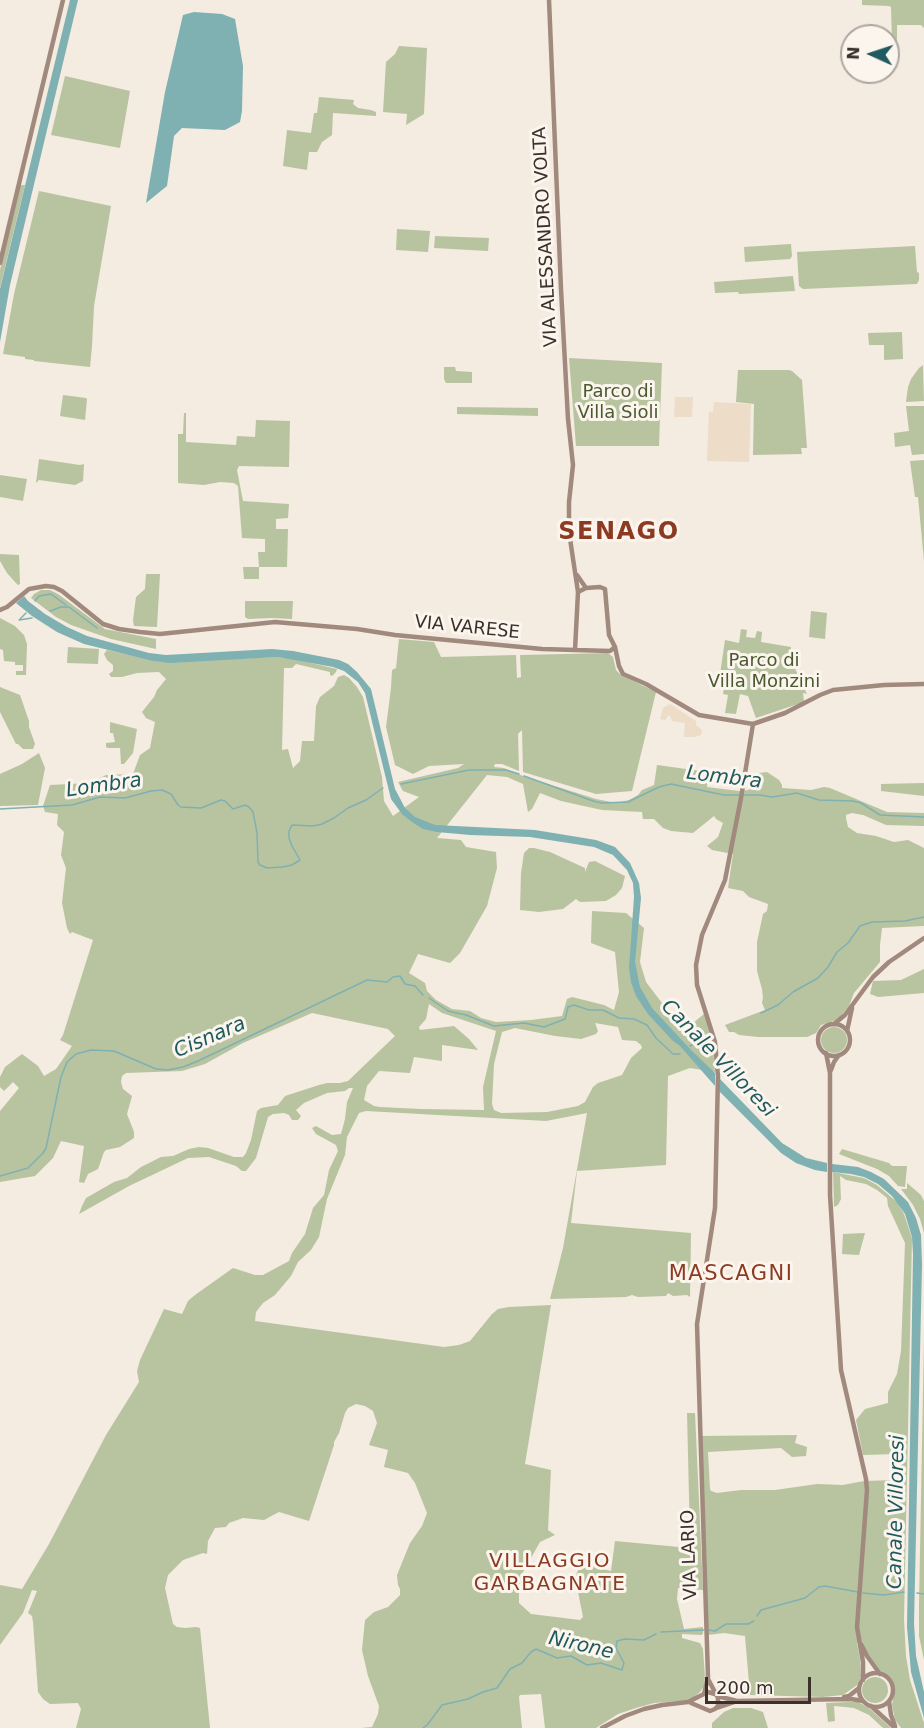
<!DOCTYPE html>
<style>
body{margin:0}
#map{position:relative;width:924px;height:1728px;overflow:hidden;background:#f4ebe1;font-family:"DejaVu Sans",sans-serif}
canvas{display:block}
.north{position:absolute;left:840px;top:24px;width:60px;height:60px;box-sizing:border-box;background:#fbf5ee;border:2px solid #aea6a0;border-radius:50%;rotate:273deg;font-size:16px;font-weight:700;line-height:24px;text-align:center;color:#3b302b}
.north::after{content:'';display:block;margin:auto;width:21px;height:27px;background:#1f5a5e;clip-path:polygon(50% 0,100% 100%,50% 72%,0 100%)}
.scale{position:absolute;left:705px;top:1677px;width:106px;height:27px;box-sizing:border-box;border:3px solid #3b302b;border-top:0;padding-left:8px;font-size:18px;line-height:21px;white-space:nowrap;color:#3b302b;-webkit-text-stroke:4px #fbf5ee;paint-order:stroke}
</style>
<div id="map">
<canvas width="924" height="1728"></canvas>
<div class="north">N</div>
<div class="scale">200 m</div>
</div>
<script>
const ctx = document.querySelector('canvas').getContext('2d');
ctx.lineJoin = 'round';
function fillPath(path, color) {
  ctx.fillStyle = color;
  ctx.fill(path, 'evenodd');
}
function poly(rows) {
  const path = new Path2D();
  for (const r of rows) {
    if (r.length === 3) {
      path.moveTo(r[0] + r[2], r[1]);
      path.arc(r[0], r[1], r[2], 0, 2 * Math.PI);
      continue;
    }
    path.moveTo(r[0], r[1]);
    for (let i = 2; i < r.length; i += 2) path.lineTo(r[i], r[i + 1]);
  }
  return path;
}
function trace(path, color, width, dash) {
  ctx.strokeStyle = color;
  ctx.lineWidth = width;
  ctx.lineCap = dash ? 'butt' : 'round';
  ctx.setLineDash(dash || []);
  ctx.stroke(path);
}
function write(font, color, halo, rows, align = 'center') {
  ctx.font = font + ' "DejaVu Sans",sans-serif';
  ctx.lineWidth = 6;
  ctx.setLineDash([]);
  ctx.textBaseline = 'middle';
  ctx.strokeStyle = halo;
  ctx.fillStyle = color;
  for (const [text, x, y, turn = 0] of rows) {
    ctx.save();
    ctx.translate(x, y);
    ctx.rotate((+turn || 0) * Math.PI / 180);
    ctx.textAlign = isNaN(turn) ? turn : align;
    if (halo) ctx.strokeText(text, 0, 0);
    ctx.fillText(text, 0, 0);
    ctx.restore();
  }
}
fillPath(poly([
 [862,0,924,0,924,28,921,25,897,25,897,41,892,41,891,7,889,6,862,5],
 [399,46,427,48,424,114,406,125,407,114,383,112,386,62,395,54],
 [65,76,130,91,120,148,51,135],
 [319,97,354,100,353,104,358,108,371,110,376,112,376,116,333,113,332,135,322,142,317,152,309,152,307,170,283,166,287,130,311,133,314,113,317,113],
 [20,185,25,185,0,288,0,270],
 [39,191,111,206,94,306,92,346,90,367,34,361,34,360,25,359,25,357,3,354,14,294],
 [397,229,430,231,428,252,396,250],
 [435,236,489,238,488,251,434,248],
 [791,244,792,256,790,259,745,262,744,247],
 [915,246,917,272,919,273,919,280,917,284,803,289,799,286,797,252],
 [793,276,795,291,739,294,738,292,715,293,714,282],
 [902,332,903,359,884,360,884,345,869,345,868,333],
 [569,358,662,363,659,446,576,446],
 [923,365,924,401,906,402,908,387,911,379,919,368],
 [444,367,455,367,456,371,472,372,472,383,446,383,444,379],
 [738,370,789,370,792,371,802,380,807,448,801,448,802,454,753,455,754,404,736,402],
 [63,395,86,398,87,399,85,420,60,416],
 [906,406,924,406,924,454,912,455,910,445,895,447,894,433,909,431],
 [457,407,538,408,538,416,457,414],
 [184,413,186,413,186,442,236,445,237,436,255,437,256,420,290,421,289,467,239,466,237,470,243,501,289,504,288,518,276,519,276,529,288,529,287,567,259,567,259,579,244,579,243,567,259,567,258,552,265,552,265,539,242,538,238,486,234,483,220,482,204,485,178,483,178,434,183,434],
 [39,459,80,465,84,464,83,481,75,485,39,480,36,483],
 [924,460,924,561,918,497,915,497,910,461],
 [0,475,27,479,23,501,0,497],
 [0,554,19,555,20,584,18,585,15,582,7,573,0,561],
 [146,574,160,574,157,627,134,626,133,620,136,597,145,589],
 [41,590,50,590,58,594,105,629,156,639,156,649,111,639,71,625,56,617,31,598,34,594],
 [245,601,293,601,292,619,272,618,248,619,245,617],
 [811,611,827,613,825,639,809,637],
 [0,618,15,626,24,635,27,644,26,675,16,675,16,671,23,671,23,665,15,665,15,662,4,661,3,650,0,649],
 [741,629,747,630,746,637,755,638,757,631,762,632,761,642,791,647,791,660,807,694,803,693,804,702,756,718,748,696,740,694,736,714,725,713,728,695,723,694,726,676,720,674,725,640,739,643],
 [399,639,434,642,441,657,516,655,517,678,521,677,520,655,608,653,613,657,616,670,621,675,656,692,632,791,596,794,523,772,522,730,518,734,519,771,502,764,495,764,494,767,504,768,523,776,596,799,616,803,629,800,638,795,642,790,654,785,657,765,708,772,707,787,739,791,748,790,754,787,758,780,759,773,767,772,779,780,782,785,782,788,811,790,824,787,830,788,887,812,924,813,924,826,886,825,863,815,852,813,846,815,846,818,848,827,857,833,876,836,894,842,908,840,924,848,924,926,882,928,880,945,880,962,854,993,849,1006,840,1017,834,1021,821,1025,816,1033,807,1037,758,1037,739,1035,734,1032,729,1032,725,1025,765,1010,762,1003,763,998,762,989,757,971,757,942,763,914,767,911,768,904,749,897,743,891,728,888,733,854,712,850,707,846,718,837,723,823,716,819,714,816,693,833,671,831,663,828,654,819,643,819,642,812,602,810,561,801,540,793,532,809,528,812,523,784,507,777,487,775,437,838,461,840,466,847,496,852,497,868,487,906,460,953,450,963,418,954,409,973,425,983,427,991,436,1000,452,1009,470,1011,481,1018,496,1022,531,1020,562,1016,567,999,572,997,604,1005,614,1010,619,992,615,952,591,943,592,911,626,913,644,928,640,962,646,982,675,1020,680,1018,687,1028,704,1014,712,1035,715,1072,690,1068,668,1076,666,1165,577,1171,571,1223,691,1233,690,1297,687,1295,673,1296,668,1293,666,1296,638,1297,632,1295,626,1297,550,1299,563,1248,587,1113,546,1121,366,1111,359,1113,347,1137,345,1155,327,1199,319,1237,311,1250,298,1262,291,1276,275,1295,263,1303,256,1312,255,1321,444,1347,459,1345,470,1341,492,1314,498,1309,509,1307,551,1305,525,1464,551,1470,548,1530,555,1535,540,1542,522,1574,519,1592,519,1603,531,1614,580,1620,583,1617,575,1577,581,1564,611,1571,615,1541,679,1547,690,1538,687,1413,695,1413,703,1590,678,1588,677,1599,684,1629,703,1627,703,1634,701,1635,682,1634,682,1638,700,1643,703,1649,705,1678,704,1686,700,1692,691,1700,654,1703,636,1708,618,1714,596,1728,545,1728,541,1694,520,1695,519,1697,522,1728,361,1728,372,1727,378,1714,379,1706,368,1676,362,1650,365,1620,374,1612,388,1607,400,1595,400,1589,398,1585,397,1575,410,1543,422,1526,427,1513,415,1483,408,1473,384,1467,388,1450,369,1445,377,1423,373,1411,365,1406,356,1404,348,1408,345,1413,339,1433,334,1442,334,1445,309,1521,279,1512,264,1520,243,1518,229,1523,226,1527,215,1528,208,1541,207,1554,203,1553,183,1560,168,1575,165,1588,173,1624,177,1627,185,1628,196,1627,200,1628,210,1728,76,1728,81,1709,78,1703,50,1704,43,1699,38,1692,33,1622,32,1616,28,1613,37,1591,32,1590,23,1613,0,1645,0,1585,22,1589,49,1544,106,1435,139,1382,137,1371,140,1360,164,1309,182,1314,188,1301,195,1295,233,1268,255,1275,263,1275,289,1261,292,1253,305,1234,313,1208,324,1195,329,1170,338,1151,336,1145,316,1134,312,1128,316,1126,332,1135,341,1134,345,1119,347,1102,353,1088,349,1088,345,1091,327,1093,304,1103,296,1110,301,1116,298,1120,292,1120,289,1115,284,1113,273,1114,268,1117,256,1158,246,1171,242,1171,236,1166,209,1157,188,1158,129,1186,79,1214,82,1206,86,1198,114,1182,127,1178,141,1167,161,1157,173,1156,189,1149,199,1147,208,1148,234,1157,243,1157,246,1153,251,1140,257,1111,261,1108,278,1105,285,1096,319,1085,327,1083,340,1083,348,1081,395,1036,388,1029,312,1013,243,1043,205,1064,182,1071,126,1073,122,1076,121,1082,123,1089,132,1096,127,1114,134,1132,134,1138,120,1147,106,1150,104,1152,98,1169,88,1174,84,1183,79,1182,84,1146,61,1141,53,1158,35,1176,0,1182,0,1111,19,1088,13,1082,4,1091,0,1087,0,1077,5,1067,22,1054,38,1066,44,1076,56,1069,72,1046,60,1040,63,1035,93,940,72,932,70,934,67,928,62,903,66,868,61,855,64,832,57,825,58,814,45,812,43,806,50,785,90,783,106,775,133,774,140,755,150,748,155,722,146,718,142,712,154,697,157,690,166,679,159,672,137,673,122,677,111,677,109,674,113,671,113,665,107,660,104,654,107,650,161,662,278,657,289,658,337,669,336,672,332,676,330,675,330,672,296,664,292,668,284,668,282,750,288,749,293,768,300,761,302,741,314,741,316,706,320,697,334,686,338,677,344,675,349,678,357,687,363,697,382,777,384,801,393,816,419,797,403,791,398,782,458,768,464,764,429,766,413,774,395,765,386,727,391,688,392,670,396,668],
 [429,1004,442,1013,496,1031,483,1087,484,1110,421,1109,380,1107,374,1106,364,1100,367,1086,379,1071,410,1073,414,1057,442,1061,442,1045,478,1050,469,1039,454,1026,420,1030,419,1027,426,1019],
 [595,1023,618,1027,622,1040,636,1041,641,1045,642,1048,631,1058,622,1075,598,1083,593,1087,585,1102,578,1106,547,1112,501,1113,494,1110,492,1104,494,1064,502,1032,515,1028,555,1036,581,1039,596,1034,598,1031],
 [68,647,99,649,98,664,67,663],
 [0,687,20,695,29,721,29,727,35,744,33,749,23,749,18,744,16,744,0,712],
 [110,722,137,729,133,753,124,764,121,764,120,748,108,748,106,747,106,743,115,742,113,733,110,733],
 [39,753,45,768,38,805,0,806,0,774,22,764],
 [924,783,924,796,881,791,881,784],
 [529,848,534,848,550,852,585,868,585,872,589,862,595,861,625,876,622,888,616,895,606,901,580,902,576,899,563,909,539,912,520,910,521,873,524,853],
 [924,969,924,993,878,997,870,994,873,981,901,980],
 [834,1040,13],
 [842,1149,889,1163,892,1166,907,1166,905,1187,898,1186,889,1176,877,1169,839,1154],
 [833,1172,864,1178,877,1185,890,1196,897,1202,904,1214,912,1238,904,1619,906,1656,910,1680,924,1723,924,1728,901,1728,895,1720,892,1705,895,1688,893,1683,889,1677,882,1673,867,1653,862,1641,857,1643,860,1659,861,1677,857,1685,843,1695,823,1697,750,1695,745,1636,724,1633,708,1635,701,1436,797,1435,795,1443,807,1447,806,1456,792,1457,781,1448,708,1452,710,1489,711,1491,717,1493,741,1490,775,1490,817,1484,843,1485,864,1481,896,1480,896,1454,863,1455,856,1420,865,1409,888,1403,888,1392,897,1374,901,1351,905,1243,888,1206,887,1198,877,1190,866,1184,846,1180,840,1176,841,1199,838,1205,834,1207],
 [907,1183,921,1195,924,1201,924,1233,920,1219,913,1205,901,1189,907,1189],
 [865,1233,859,1255,842,1254,843,1234],
 [924,1338,924,1660,919,1636,919,1605],
 [875,1690,13],
 [849,1702,858,1702,869,1708,891,1728,883,1728,869,1715,854,1708,845,1707,834,1706,835,1721,828,1722,826,1703],
 [733,1708,751,1708,763,1712,768,1728,712,1728,712,1723,724,1712]
]), '#b8c4a0');
fillPath(poly([
 [675,397,693,397,692,417,674,417],
 [714,402,751,404,749,462,707,461,709,412,713,412],
 [670,704,696,721,696,725,702,730,701,735,694,737,684,737,685,723,672,721,670,716,668,716,665,720,660,719,663,708]
]), '#ecdcc8');
fillPath(poly([
 [70,0,78,0,10,285,0,342,0,289],
 [194,12,222,14,235,19,243,66,242,111,240,122,225,130,182,128,174,136,167,186,146,203,165,92,183,15],
 [24,596,28,601,45,614,67,627,87,636,149,653,166,655,272,649,293,651,339,660,348,664,357,672,371,689,395,789,405,808,415,817,435,825,535,830,596,840,615,847,630,863,639,883,641,898,635,962,640,987,652,1008,692,1051,715,1073,715,1086,680,1046,672,1040,648,1014,636,996,631,982,629,968,634,897,633,883,627,870,613,855,594,847,530,837,470,835,437,832,423,829,412,822,402,814,391,799,365,693,358,682,344,671,333,667,278,657,170,663,153,661,84,644,57,632,32,616,16,603],
 [720,1079,782,1143,806,1158,827,1163,827,1172,815,1170,796,1163,781,1153,720,1092],
 [832,1164,858,1167,871,1172,884,1179,908,1202,916,1218,921,1235,922,1265,914,1623,916,1656,924,1692,924,1718,911,1672,907,1627,913,1254,912,1237,905,1214,892,1196,878,1184,864,1177,851,1174,832,1172]
]), '#7fb0b2');
trace(poly([
 [35,601,39,596,51,594,66,605],
 [50,611,61,607,69,607,97,628],
 [20,619,26,613],
 [19,620,32,618],
 [524,776,593,801,602,803,628,802,659,787,671,784,724,795,760,795,772,797,797,793,819,800,853,801,861,803,880,815,924,817],
 [401,784,469,770,506,770,519,774],
 [0,809,72,805,100,797,125,798,151,791,162,790,171,794,178,805,181,807,201,808,221,800,225,801,233,809,245,805,249,807,253,812,257,833,258,862,260,865,267,868,282,867,292,865,300,860,292,846,289,838,289,831,292,825,313,826,322,824,334,818,348,808,366,800,383,788],
 [429,998,448,1011,466,1015,494,1026,524,1023,544,1027,565,1019,568,1007,574,1005,589,1010,603,1010,619,1018,634,1019,647,1025,656,1038,673,1054,680,1054],
 [761,1013,778,1005,793,992,818,978,828,967,837,952,848,943,860,926,872,922,905,921,924,917],
 [690,1046,710,1034],
 [0,1176,28,1168,43,1153,46,1148,61,1077,67,1062,76,1054,91,1050,114,1051,156,1069,168,1070,183,1067,198,1061,367,980,387,982,393,977,400,976,405,984,415,986,423,995],
 [863,1593,884,1595,904,1592],
 [917,1593,924,1594],
 [757,1616,761,1610,805,1598,819,1587,825,1586,858,1592],
 [709,1630,715,1631,726,1624,748,1624,754,1621],
 [661,1632,704,1630],
 [423,1728,428,1724,442,1705,468,1699,483,1692,497,1688,510,1669,522,1663,531,1652,536,1649,557,1658,571,1656,587,1665,601,1663,622,1670,624,1663,616,1648,617,1641,625,1639,644,1640,656,1634]
]), '#7fb0b2', 1.5);
trace(poly([
 [549,0,561,289,568,419,573,465,569,502,569,532,578,592,575,650],
 [0,263,63,0],
 [577,575,586,588],
 [578,592,586,588,600,587,605,589,609,635,615,647,619,666,623,674,646,684,699,715,753,724,785,713,820,695,833,690,884,685,924,684],
 [0,610,7,607,29,589,46,586,54,587,62,591,103,624,119,629,140,632,160,634,275,622,357,629,395,635,542,649,610,651,615,647],
 [834,1024,845,1015,873,977,889,962,924,938],
 [834,1040,16],
 [847,1031,852,1008],
 [826,1053,830,1073,830,1195,841,1370,866,1479,867,1490,857,1627,863,1662,863,1680],
 [831,1070,834,1062,839,1055],
 [861,1644,867,1656,880,1674],
 [876,1690,17],
 [704,1694,708,1677,697,1324,715,1208,718,1076,715,1042,697,985,696,965,702,935,725,880,741,798,753,724],
 [717,1696,737,1701,851,1699,863,1701],
 [844,1697,849,1696,859,1688],
 [889,1701,891,1715,895,1726],
 [691,1703,710,1711,715,1709,718,1706,718,1698,708,1679],
 [871,1706,895,1728],
 [716,1708,734,1702],
 [602,1728,625,1716,644,1709,662,1705,688,1702,708,1692,715,1694]
]), '#a18a7d', 4.5);
write('18px', '#3b302b', '#fbf5ee', [
 ["VIA ALESSANDRO VOLTA",546,237,-93],
 ["VIA VARESE",467,628,6],
 ["VIA LARIO",690,1555,-92]
]);
write('18px', '#4a5a2e', '#fbf5ee', [
 ["Parco di",618,392],
 ["Villa Sioli",618,413],
 ["Parco di",764,661],
 ["Villa Monzini",764,682]
]);
write('italic 20px', '#1f5a5e', '#fbf5ee', [
 ["Lombra",724,778,7],
 ["Lombra",104,786,-8],
 ["Cisnara",210,1038,-23],
 ["Canale Villoresi",718,1059,46],
 ["Canale Villoresi",897,1512,-89],
 ["Nirone",581,1646,13]
]);
ctx.letterSpacing = '1.5px';
write('20px', '#8c3b22', '#fbf5ee', [
 ["VILLAGGIO",550,1562],
 ["GARBAGNATE",550,1585]
]);
ctx.letterSpacing = '0px';
ctx.letterSpacing = '1.5px';
write('21px', '#8c3b22', '#fbf5ee', [
 ["MASCAGNI",731,1275]
]);
ctx.letterSpacing = '0px';
ctx.letterSpacing = '1.5px';
write('bold 24px', '#8c3b22', '#fbf5ee', [
 ["SENAGO",619,533]
]);
ctx.letterSpacing = '0px';
</script>
